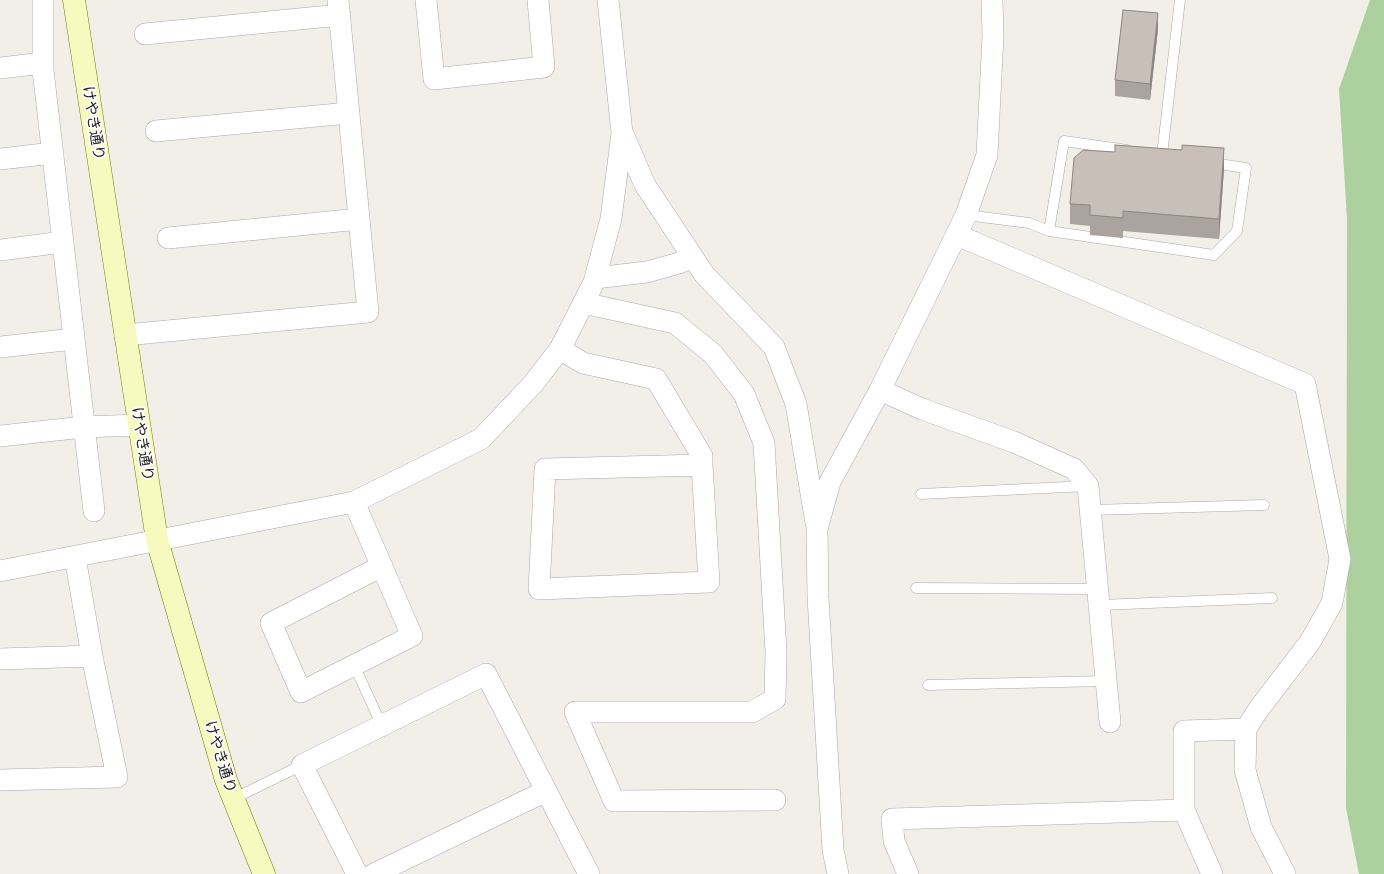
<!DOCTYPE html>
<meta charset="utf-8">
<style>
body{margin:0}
canvas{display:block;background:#f2efe9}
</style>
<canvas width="1384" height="874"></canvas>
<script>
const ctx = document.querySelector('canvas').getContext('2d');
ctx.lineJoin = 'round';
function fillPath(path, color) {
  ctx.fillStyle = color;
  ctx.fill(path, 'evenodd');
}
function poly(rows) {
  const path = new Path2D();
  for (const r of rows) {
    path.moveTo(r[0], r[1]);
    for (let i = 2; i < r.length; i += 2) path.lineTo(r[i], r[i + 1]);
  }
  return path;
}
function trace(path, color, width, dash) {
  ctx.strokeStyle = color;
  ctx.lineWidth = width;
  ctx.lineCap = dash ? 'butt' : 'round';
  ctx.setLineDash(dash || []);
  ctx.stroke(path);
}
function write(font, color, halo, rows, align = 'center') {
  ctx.font = font + ' "PT Sans Narrow","Noto Sans JP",sans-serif';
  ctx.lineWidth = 3.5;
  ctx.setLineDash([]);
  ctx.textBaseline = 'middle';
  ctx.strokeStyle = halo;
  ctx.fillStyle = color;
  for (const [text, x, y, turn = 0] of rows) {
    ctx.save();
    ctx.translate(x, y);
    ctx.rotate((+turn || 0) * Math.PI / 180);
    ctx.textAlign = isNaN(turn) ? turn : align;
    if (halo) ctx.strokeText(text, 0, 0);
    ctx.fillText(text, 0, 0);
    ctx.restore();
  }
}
fillPath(poly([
 [1370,0,1384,0,1384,874,1359,874,1346,808,1347,219,1339,89]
]), '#add19e');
const lane = poly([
 [1162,155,1180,0],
 [966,215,1029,223,1049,231,1064,141,1127,150],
 [1049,231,1214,255,1237,231,1246,168,1212,163],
 [921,494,1088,486],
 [1091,510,1264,505],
 [916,588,1098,589],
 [1100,605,1272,598],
 [354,665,382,726],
 [928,685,1107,681],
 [233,799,302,765]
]);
const street = poly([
 [43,0,43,70,94,511],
 [426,0,434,79,544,67,538,0],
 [145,34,340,15],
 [0,68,43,63],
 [156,131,349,113],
 [623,134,645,185,704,274,774,347,796,404,816,523],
 [0,159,53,153],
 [957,235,1305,384,1340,559,1332,603,1310,642,1258,710,1246,729,1245,770,1261,827,1285,874],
 [168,238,359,219],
 [0,250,63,242],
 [595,278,647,272,679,263,692,257],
 [583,303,675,323,713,354,744,394,764,443,776,652,775,699,752,712,575,712,614,801,775,800],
 [125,335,368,312,338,0],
 [0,347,74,339],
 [560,349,583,363,656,379,702,456,702,465,709,582,539,589,545,469,702,465],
 [880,390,922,409,1014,442,1074,469,1088,486,1110,722],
 [0,436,84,427,139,425],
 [354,502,412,636,301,692,271,623,382,566],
 [75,557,92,656],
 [0,571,354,502,481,439,533,384,560,349,594,282,611,219,622,133,608,0],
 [0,659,92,656,117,777,0,780],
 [357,874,302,765,486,674,589,874],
 [374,874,546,791],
 [838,874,833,850,818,597,817,529,830,482,880,390,966,215,987,155,993,36,992,0],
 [908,874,894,841,892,819,1184,810],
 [1212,874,1184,810,1184,731,1246,729]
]);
const secondary = poly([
 [74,0,157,540,226,780,264,874]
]);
trace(lane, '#a9a9a9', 11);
trace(street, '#a9a9a9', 22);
trace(secondary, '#707d05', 23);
trace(lane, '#fff', 10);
trace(street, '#fff', 21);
trace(secondary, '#f7fabf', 22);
fillPath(poly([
 [1158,29,1150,100,1115,96,1115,80],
 [1224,169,1219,239,1123,231,1123,238,1090,235,1090,226,1070,224,1070,204]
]), '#aba49e');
fillPath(poly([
 [1158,13,1158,29,1150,100,1150,84],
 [1224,148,1224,169,1219,239,1219,219]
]), '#8b8681');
const building = poly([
 [1123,10,1158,13,1150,84,1115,80,1123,10],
 [1115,145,1182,150,1182,145,1224,148,1219,219,1123,211,1123,218,1090,215,1090,205,1070,204,1074,158,1083,150,1115,152,1115,145]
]);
fillPath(building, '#c7bfb8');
trace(building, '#8b8681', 1);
write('15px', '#222', '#fff', [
 ["けやき通り",93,123,81],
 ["けやき通り",142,444,81],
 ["けやき通り",220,757,73]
]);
</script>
